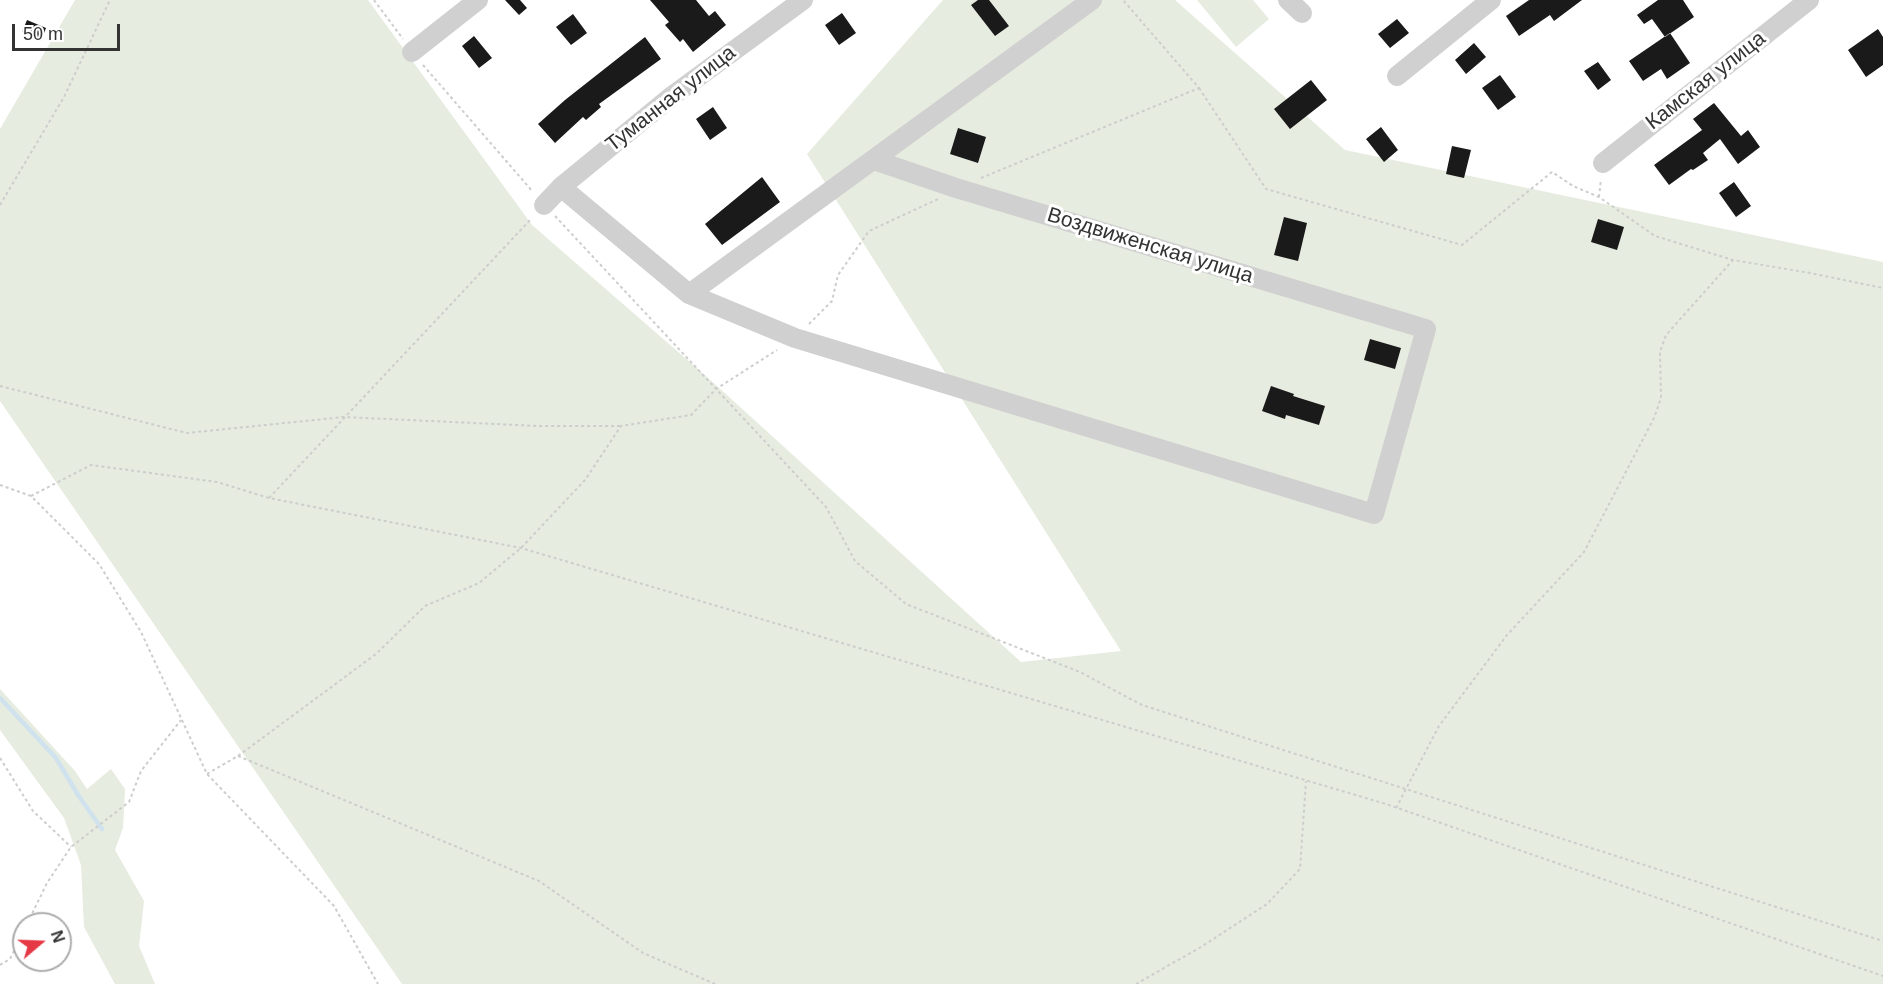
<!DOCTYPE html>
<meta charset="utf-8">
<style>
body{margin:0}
#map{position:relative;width:1883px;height:984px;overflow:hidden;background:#fff;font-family:Helvetica,sans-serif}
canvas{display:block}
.north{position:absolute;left:12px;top:912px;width:60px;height:60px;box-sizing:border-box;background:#fff;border:2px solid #adadad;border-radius:50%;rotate:71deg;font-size:16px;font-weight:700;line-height:24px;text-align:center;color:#333}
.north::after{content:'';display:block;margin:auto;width:21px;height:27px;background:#e63946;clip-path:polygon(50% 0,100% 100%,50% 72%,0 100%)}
.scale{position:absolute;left:12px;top:24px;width:108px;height:27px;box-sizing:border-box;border:3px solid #333;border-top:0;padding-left:8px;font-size:18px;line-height:21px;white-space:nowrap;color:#333;-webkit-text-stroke:4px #fff;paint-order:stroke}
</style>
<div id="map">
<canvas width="1883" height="984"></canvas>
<div class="north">N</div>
<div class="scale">50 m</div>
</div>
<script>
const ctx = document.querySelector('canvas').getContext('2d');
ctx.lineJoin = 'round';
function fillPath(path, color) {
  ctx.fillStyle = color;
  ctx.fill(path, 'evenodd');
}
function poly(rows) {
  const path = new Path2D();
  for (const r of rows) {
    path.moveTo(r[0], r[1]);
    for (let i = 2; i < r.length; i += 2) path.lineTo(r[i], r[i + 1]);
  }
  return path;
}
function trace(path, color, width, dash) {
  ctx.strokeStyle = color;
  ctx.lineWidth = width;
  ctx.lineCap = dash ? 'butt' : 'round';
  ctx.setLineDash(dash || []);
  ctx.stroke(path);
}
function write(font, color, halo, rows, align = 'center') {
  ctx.font = font + ' Helvetica,sans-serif';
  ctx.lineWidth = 6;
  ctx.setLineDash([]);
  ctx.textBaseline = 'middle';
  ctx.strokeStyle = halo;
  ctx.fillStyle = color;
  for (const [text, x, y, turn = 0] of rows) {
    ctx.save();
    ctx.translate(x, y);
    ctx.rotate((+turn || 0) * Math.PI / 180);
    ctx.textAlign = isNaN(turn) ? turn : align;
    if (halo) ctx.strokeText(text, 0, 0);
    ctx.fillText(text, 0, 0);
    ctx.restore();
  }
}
fillPath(poly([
 [75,0,368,0,532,225,707,377,1021,662,1121,651,807,154,943,0,1175,0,1345,150,1883,262,1883,984,402,984,0,401,0,129],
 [1197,0,1253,0,1269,19,1236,47],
 [0,689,75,771,87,789,111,769,125,789,123,828,115,850,144,901,139,946,155,984,115,984,84,927,81,865,64,818,0,730]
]), '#e6ecdf');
trace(poly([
 [0,698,56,758,78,795,102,829]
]), '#cfe2ee', 4.5);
fillPath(poly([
 [505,0,520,0,527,8,519,15],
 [650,0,696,0,709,16,715,11,726,25,693,52,683,39,680,42,665,25,669,22],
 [978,0,989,0,1009,26,995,36,971,5],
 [1529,0,1582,0,1554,21,1550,15,1519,36,1506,16],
 [1658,0,1683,0,1694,17,1665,37,1652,19,1644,24,1637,15],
 [842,13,856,33,839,45,825,25],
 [573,14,587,33,571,45,556,27],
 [1397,19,1409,33,1390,48,1378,34],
 [27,20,46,28,41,41,22,32],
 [1878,29,1883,37,1883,65,1866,77,1848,50],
 [1670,33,1690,63,1667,79,1661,69,1643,81,1629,61],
 [474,36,492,58,479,68,462,46],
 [645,37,661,59,599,104,601,107,586,120,583,117,555,143,538,124,565,100],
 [1474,43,1486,57,1466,74,1455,60],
 [1598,62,1611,80,1598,90,1584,71],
 [1500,75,1516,97,1498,110,1482,88],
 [1311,80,1327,100,1290,129,1274,109],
 [1714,103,1741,136,1748,130,1760,147,1738,164,1720,139,1703,153,1708,160,1693,170,1691,169,1669,185,1654,165,1702,130,1693,119],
 [713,107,727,128,710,140,696,119],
 [1381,127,1398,150,1384,162,1366,139],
 [958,128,986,137,978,163,950,154],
 [1452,146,1471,150,1464,178,1446,174],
 [762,177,780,202,722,245,705,224],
 [1734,182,1751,206,1736,217,1719,193],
 [1284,217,1307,223,1298,261,1274,255],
 [1598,219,1624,227,1617,250,1591,242],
 [1370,339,1401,348,1395,369,1364,360],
 [1271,386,1294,394,1293,396,1325,406,1319,425,1286,415,1285,419,1262,411]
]), '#1a1a1a');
trace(poly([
 [374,0,403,39],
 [423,65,533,192],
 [1199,88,1266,189,1462,245,1552,172,1573,186,1599,197,1655,236,1733,260,1810,273,1883,288],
 [981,178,1199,88,1123,0],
 [1599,197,1601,179],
 [0,205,64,97,110,0],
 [555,216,826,507,855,561,906,604,1080,672,1142,705,1883,941],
 [809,324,832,301,838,275,869,231,938,199],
 [0,386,187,433,344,417,538,426,620,426],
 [0,485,31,496,99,564,141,632,207,774,334,906,378,984],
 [31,496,91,465,217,482,269,498,521,548,1386,804,1883,976],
 [269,498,532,218],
 [238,756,539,881,643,953,715,984],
 [0,758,33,811,71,847],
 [207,774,238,756,376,654,425,606,479,583,521,548,585,480,621,426,691,415,716,389,777,350],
 [1396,808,1439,726,1507,635,1584,552,1654,418,1661,398,1660,352,1666,335,1733,260],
 [27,924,47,883,71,847,129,802,141,771,181,720],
 [0,965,10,959,24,930],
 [1136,984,1201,947,1267,904,1300,869,1306,781]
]), '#cdcdcd', 2, [3, 3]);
trace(poly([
 [1288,0,1302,13],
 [412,52,478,0],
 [1397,76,1491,0],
 [1603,163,1809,0],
 [561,187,689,294,1092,0],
 [544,205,561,187,672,96,803,0],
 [689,294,795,338,1374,514,1426,329,956,188,874,160]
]), '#d0d0d0', 20);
write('21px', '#333', '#fff', [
 ["Камская улица",1706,81,-38],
 ["Туманная улица",671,99,-38],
 ["Воздвиженская улица",1150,246,17]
]);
</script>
